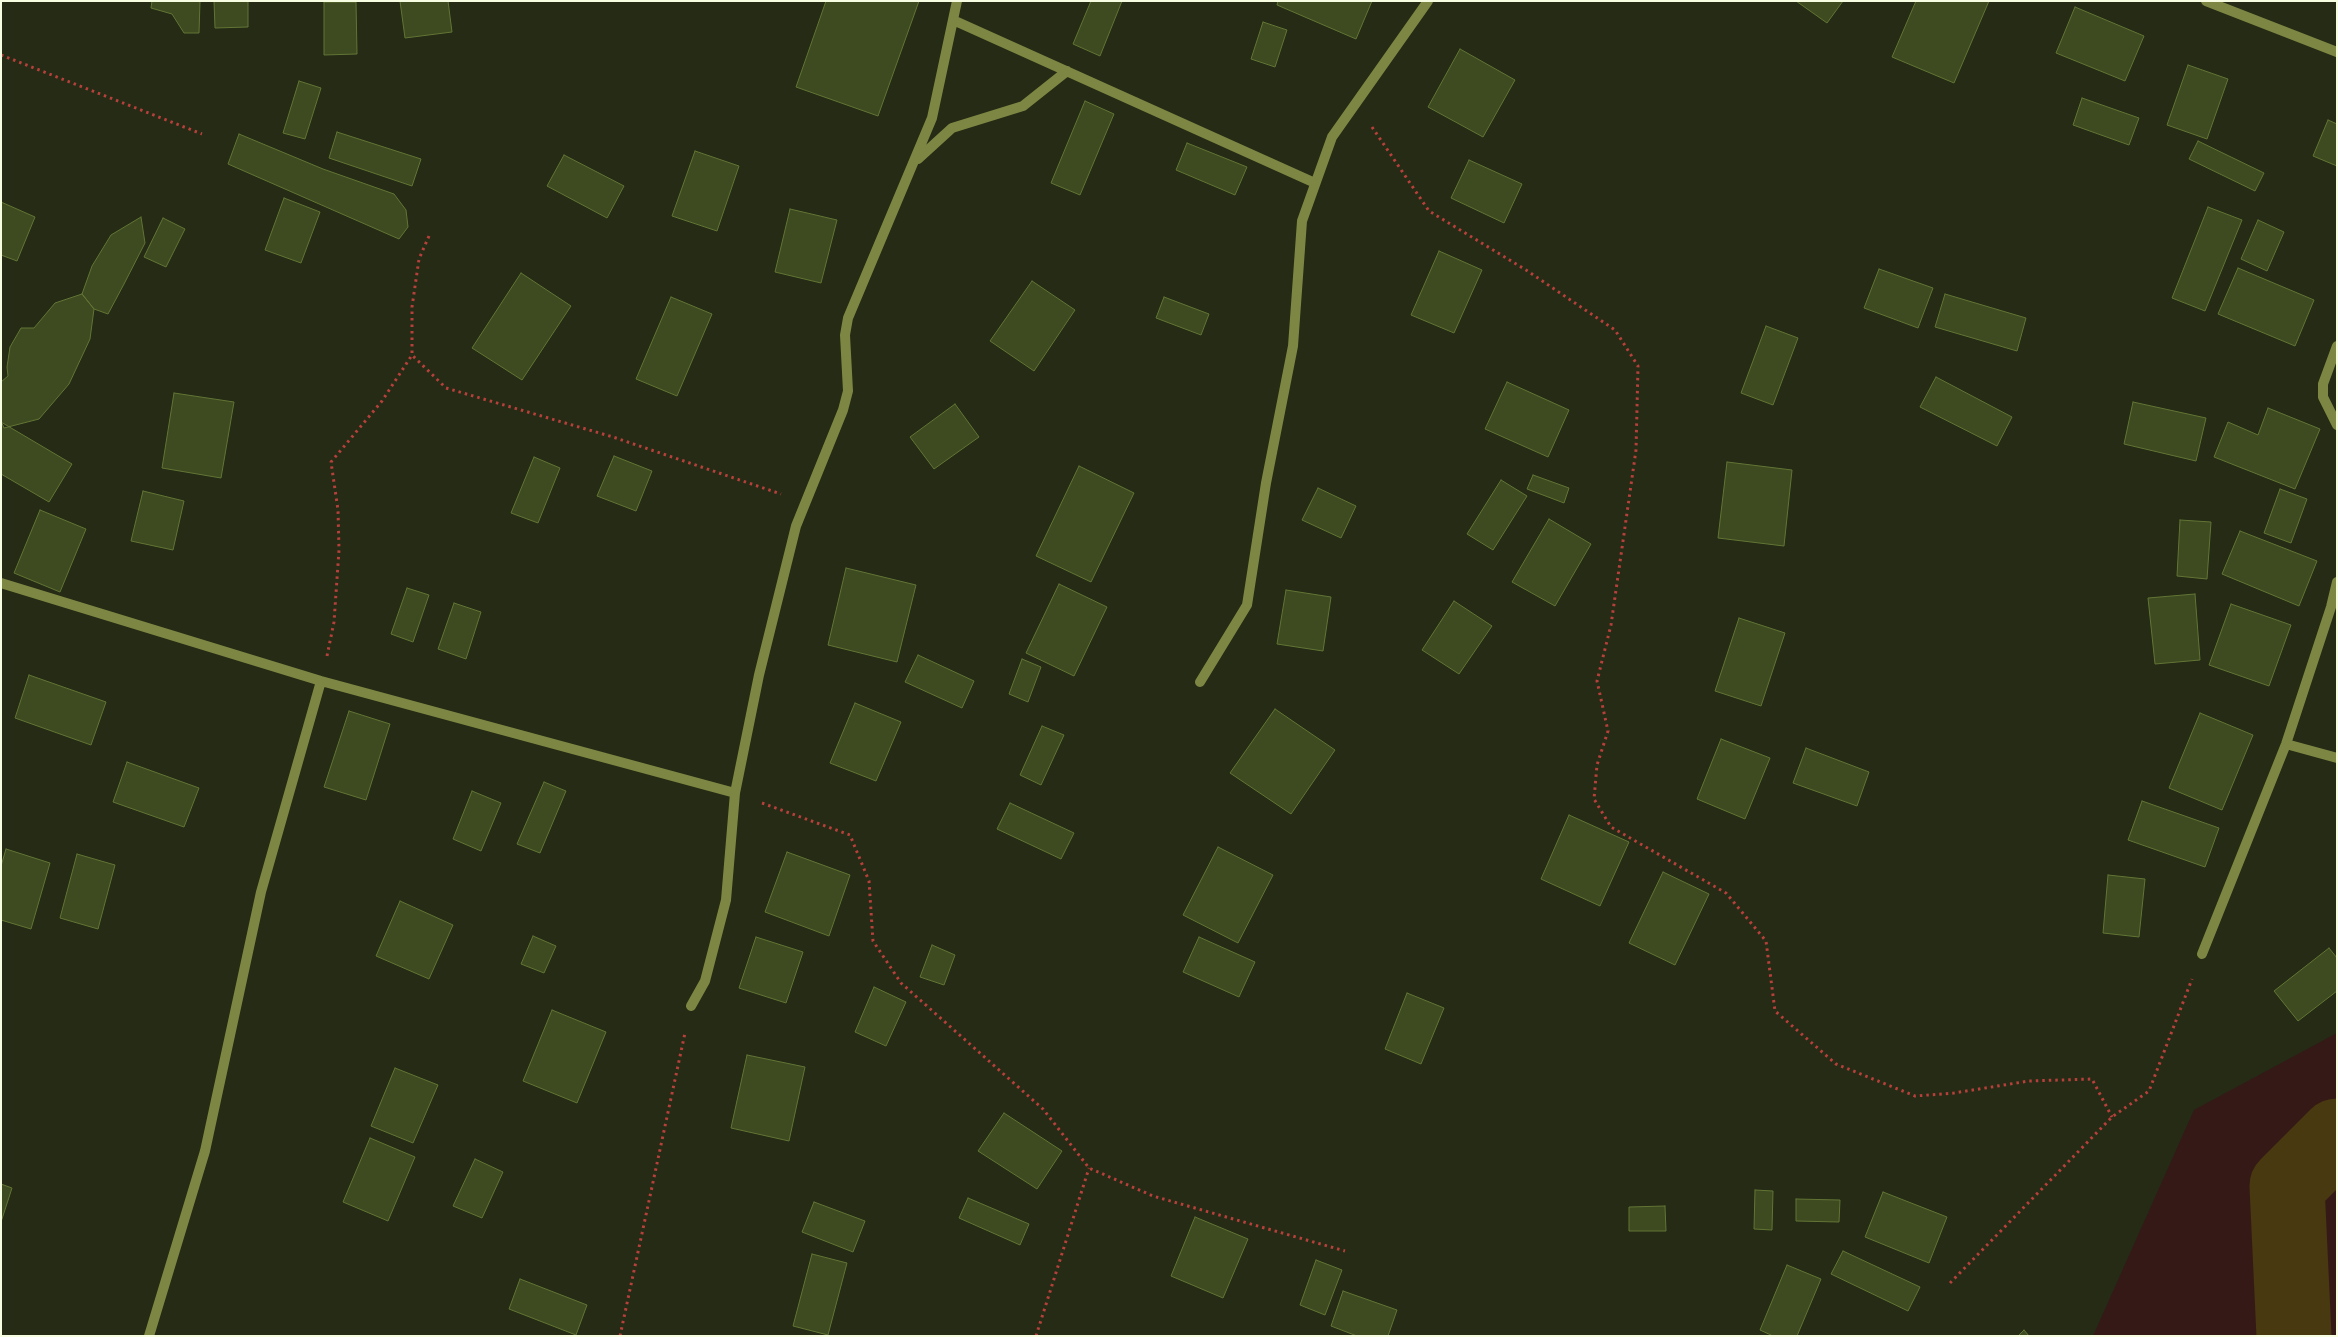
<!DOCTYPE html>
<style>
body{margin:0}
#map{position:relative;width:2338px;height:1337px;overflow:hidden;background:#252b14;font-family:"Fira Sans Condensed",sans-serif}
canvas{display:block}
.frame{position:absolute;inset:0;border:2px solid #f7fde0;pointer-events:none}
</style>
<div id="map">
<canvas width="2338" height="1337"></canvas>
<div class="frame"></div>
</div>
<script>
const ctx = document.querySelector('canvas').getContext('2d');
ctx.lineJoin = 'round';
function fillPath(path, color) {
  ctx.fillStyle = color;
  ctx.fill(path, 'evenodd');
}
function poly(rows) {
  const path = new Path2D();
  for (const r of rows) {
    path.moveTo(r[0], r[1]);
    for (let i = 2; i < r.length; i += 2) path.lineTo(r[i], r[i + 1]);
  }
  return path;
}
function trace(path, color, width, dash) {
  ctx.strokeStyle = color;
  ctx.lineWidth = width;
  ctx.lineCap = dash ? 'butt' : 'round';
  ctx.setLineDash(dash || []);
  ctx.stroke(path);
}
fillPath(poly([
 [2337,1033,2337,1336,2093,1336,2194,1110]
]), '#351917');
trace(poly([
 [2294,1336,2287,1186,2337,1136]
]), '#483910', 75);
const building = poly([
 [152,1,200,1,199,33,184,33,172,14,151,8,152,1],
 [214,1,248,1,248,27,215,28,214,1],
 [400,1,448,1,452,32,405,38,400,1],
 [826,1,919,1,878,116,796,87,826,1],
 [1091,1,1122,1,1100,56,1073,44,1091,1],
 [1278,1,1372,1,1356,39,1277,5,1278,1],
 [1796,1,1843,1,1827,23,1796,1],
 [1916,1,1989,1,1954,83,1892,57,1916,1],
 [324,2,356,2,357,54,324,55,324,2],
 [2075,7,2144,36,2125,81,2056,53,2075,7],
 [1263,22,1287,30,1275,67,1251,59,1263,22],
 [1460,49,1515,80,1483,137,1428,107,1460,49],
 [2188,65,2228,79,2207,139,2167,125,2188,65],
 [299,81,321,88,305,139,283,133,299,81],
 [2082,98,2139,118,2129,145,2073,125,2082,98],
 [1085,101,1114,114,1080,195,1051,183,1085,101],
 [2328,120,2337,124,2337,166,2313,156,2328,120],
 [337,132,421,159,412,186,329,158,337,132],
 [239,134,323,169,394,194,406,210,408,227,399,239,228,164,239,134],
 [2198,141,2264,173,2255,191,2189,159,2198,141],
 [1187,143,1247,167,1235,195,1176,170,1187,143],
 [695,151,739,166,717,231,672,216,695,151],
 [564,155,624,186,607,218,547,186,564,155],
 [1469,160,1522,184,1504,223,1451,198,1469,160],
 [284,198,320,212,301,263,265,250,284,198],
 [1,202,35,217,17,261,1,255,1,202],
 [2208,207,2242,220,2205,311,2172,298,2208,207],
 [790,209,837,220,821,283,775,272,790,209],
 [141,217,145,243,124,284,108,314,94,309,82,294,92,266,111,235,141,217],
 [163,218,185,229,166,267,144,257,163,218],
 [2258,220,2284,232,2267,271,2241,259,2258,220],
 [1439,251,1482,270,1454,333,1411,315,1439,251],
 [2238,268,2314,300,2295,346,2218,314,2238,268],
 [1879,269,1933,288,1918,328,1864,308,1879,269],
 [521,273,571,306,522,380,472,348,521,273],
 [1032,281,1075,310,1034,371,990,341,1032,281],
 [82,294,94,309,90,339,69,384,39,419,4,428,1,421,1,382,8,376,7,367,10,347,21,328,34,328,55,303,82,294],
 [1945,294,2026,318,2017,351,1935,327,1945,294],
 [671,297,712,314,677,396,636,379,671,297],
 [1164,297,1209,314,1201,335,1156,318,1164,297],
 [1766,326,1798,338,1773,405,1741,393,1766,326],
 [1936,377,2012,417,1997,446,1920,407,1936,377],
 [1507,382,1569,410,1548,457,1485,429,1507,382],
 [174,393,234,402,221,478,162,468,174,393],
 [2133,402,2206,418,2196,461,2124,444,2133,402],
 [955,404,979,437,934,469,910,437,955,404],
 [2268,408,2320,429,2295,489,2214,457,2228,422,2258,435,2268,408],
 [1,422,72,464,49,502,1,474,1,422],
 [614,456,652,471,636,511,597,496,614,456],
 [534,457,560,468,538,523,511,513,534,457],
 [1727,462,1792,470,1784,546,1718,538,1727,462],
 [1079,466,1134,493,1091,582,1036,556,1079,466],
 [1533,475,1569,488,1564,503,1527,489,1533,475],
 [1501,480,1527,496,1493,550,1467,534,1501,480],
 [1318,488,1356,506,1341,538,1302,520,1318,488],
 [2280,489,2307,499,2291,543,2264,533,2280,489],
 [143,491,184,501,173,550,131,541,143,491],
 [40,510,86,529,60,592,14,573,40,510],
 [1549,519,1591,544,1555,606,1512,582,1549,519],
 [2180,520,2211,522,2207,579,2177,576,2180,520],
 [2240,531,2317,561,2299,606,2222,574,2240,531],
 [846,568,916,585,897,662,828,645,846,568],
 [1059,584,1107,607,1074,676,1026,653,1059,584],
 [407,588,429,595,413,642,391,634,407,588],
 [1286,590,1331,597,1323,651,1277,644,1286,590],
 [2195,594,2200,660,2155,664,2148,598,2195,594],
 [1454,601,1492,626,1459,674,1422,650,1454,601],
 [454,603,481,612,466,659,438,649,454,603],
 [2231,604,2291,625,2269,686,2209,665,2231,604],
 [1739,618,1785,633,1761,706,1715,691,1739,618],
 [918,655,974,681,962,708,905,682,918,655],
 [1022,659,1041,667,1028,702,1009,694,1022,659],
 [29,675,106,702,91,745,15,718,29,675],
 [855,703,901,722,876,781,830,763,855,703],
 [1275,709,1335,750,1291,814,1230,773,1275,709],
 [349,711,390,724,366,800,324,787,349,711],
 [2200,713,2253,735,2222,810,2169,788,2200,713],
 [1042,726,1064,735,1041,785,1020,775,1042,726],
 [1721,739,1770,758,1745,819,1697,799,1721,739],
 [1806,748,1869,772,1857,806,1793,783,1806,748],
 [127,762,199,788,184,827,113,802,127,762],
 [544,782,566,791,540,853,517,844,544,782],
 [472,791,501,803,481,851,453,839,472,791],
 [2142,801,2219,828,2205,867,2128,840,2142,801],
 [1010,803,1074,833,1061,859,997,829,1010,803],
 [1569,815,1629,842,1600,906,1541,879,1569,815],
 [1218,847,1273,875,1238,943,1183,915,1218,847],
 [6,849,50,863,31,929,1,920,1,866,6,849],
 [787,852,850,875,829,936,765,912,787,852],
 [77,854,115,865,98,929,60,918,77,854],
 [1663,872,1709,894,1675,965,1629,943,1663,872],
 [2108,875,2145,879,2139,937,2103,933,2108,875],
 [400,901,453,925,429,979,376,956,400,901],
 [533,936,556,946,544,973,521,964,533,936],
 [756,937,803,952,786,1003,739,988,756,937],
 [1199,937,1255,962,1239,997,1183,972,1199,937],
 [932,945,955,955,944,985,920,977,932,945],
 [2329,948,2337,958,2337,991,2298,1021,2274,991,2329,948],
 [874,987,906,1002,886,1046,855,1032,874,987],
 [1407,993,1444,1008,1421,1064,1385,1049,1407,993],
 [552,1010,606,1032,577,1103,523,1081,552,1010],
 [747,1055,805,1067,789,1141,731,1128,747,1055],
 [395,1068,438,1085,413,1143,371,1126,395,1068],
 [1004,1113,1062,1151,1037,1189,978,1151,1004,1113],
 [370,1138,415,1157,388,1221,343,1202,370,1138],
 [475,1159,503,1172,482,1218,453,1206,475,1159],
 [1,1184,12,1188,1,1222,1,1184],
 [1755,1190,1773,1191,1772,1230,1754,1229,1755,1190],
 [1883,1192,1947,1217,1929,1263,1865,1237,1883,1192],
 [968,1198,1029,1224,1020,1245,959,1218,968,1198],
 [1796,1199,1840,1200,1839,1222,1796,1221,1796,1199],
 [814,1202,865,1221,853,1252,802,1232,814,1202],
 [1665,1206,1666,1231,1629,1231,1629,1207,1665,1206],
 [1195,1217,1248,1239,1223,1298,1171,1276,1195,1217],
 [1843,1251,1920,1287,1908,1311,1831,1274,1843,1251],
 [812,1254,847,1263,828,1335,793,1326,812,1254],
 [1316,1260,1342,1270,1325,1315,1300,1305,1316,1260],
 [1787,1265,1821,1279,1797,1336,1773,1336,1760,1330,1787,1265],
 [520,1279,587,1305,576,1335,509,1309,520,1279],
 [1343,1291,1397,1310,1388,1336,1357,1336,1331,1326,1343,1291],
 [2024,1330,2029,1336,2018,1336,2024,1330]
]);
fillPath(building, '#3e4b21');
trace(building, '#627535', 1);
trace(poly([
 [1,55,202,134],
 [1372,127,1429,211,1526,270,1615,330,1638,366,1636,450,1611,625,1597,681,1608,731,1597,765,1594,799,1611,827,1726,893,1766,941,1775,1011,1836,1064,1915,1096,1954,1093,2029,1081,2092,1079,2112,1117],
 [429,236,419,259,412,307,412,355,446,388,613,437,781,494],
 [327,656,334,622,339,550,338,510,331,462,382,401,412,355],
 [762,803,850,835,869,881,873,941,901,983,1043,1109,1089,1168,1153,1196,1345,1251],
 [1950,1283,2112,1117,2149,1091,2192,979],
 [620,1336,685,1033],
 [1036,1336,1089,1168]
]), '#b6403b', 3, [2.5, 4]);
trace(poly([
 [2206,1,2337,52],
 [953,20,1315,183],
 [918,159,952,128,1023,106,1067,71],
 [2337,346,2323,384,2323,397,2337,425],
 [1,583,321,681,735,793],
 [1200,682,1247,605,1266,483,1293,346,1302,221,1332,137,1428,1],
 [2286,744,2337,758],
 [2202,954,2286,744,2331,607,2337,582],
 [691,1006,705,981,726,900,735,793,759,675,796,526,843,410,848,391,845,335,848,318,932,118,957,1],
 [149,1336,205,1151,261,892,321,681]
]), '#7d8743', 10);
</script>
